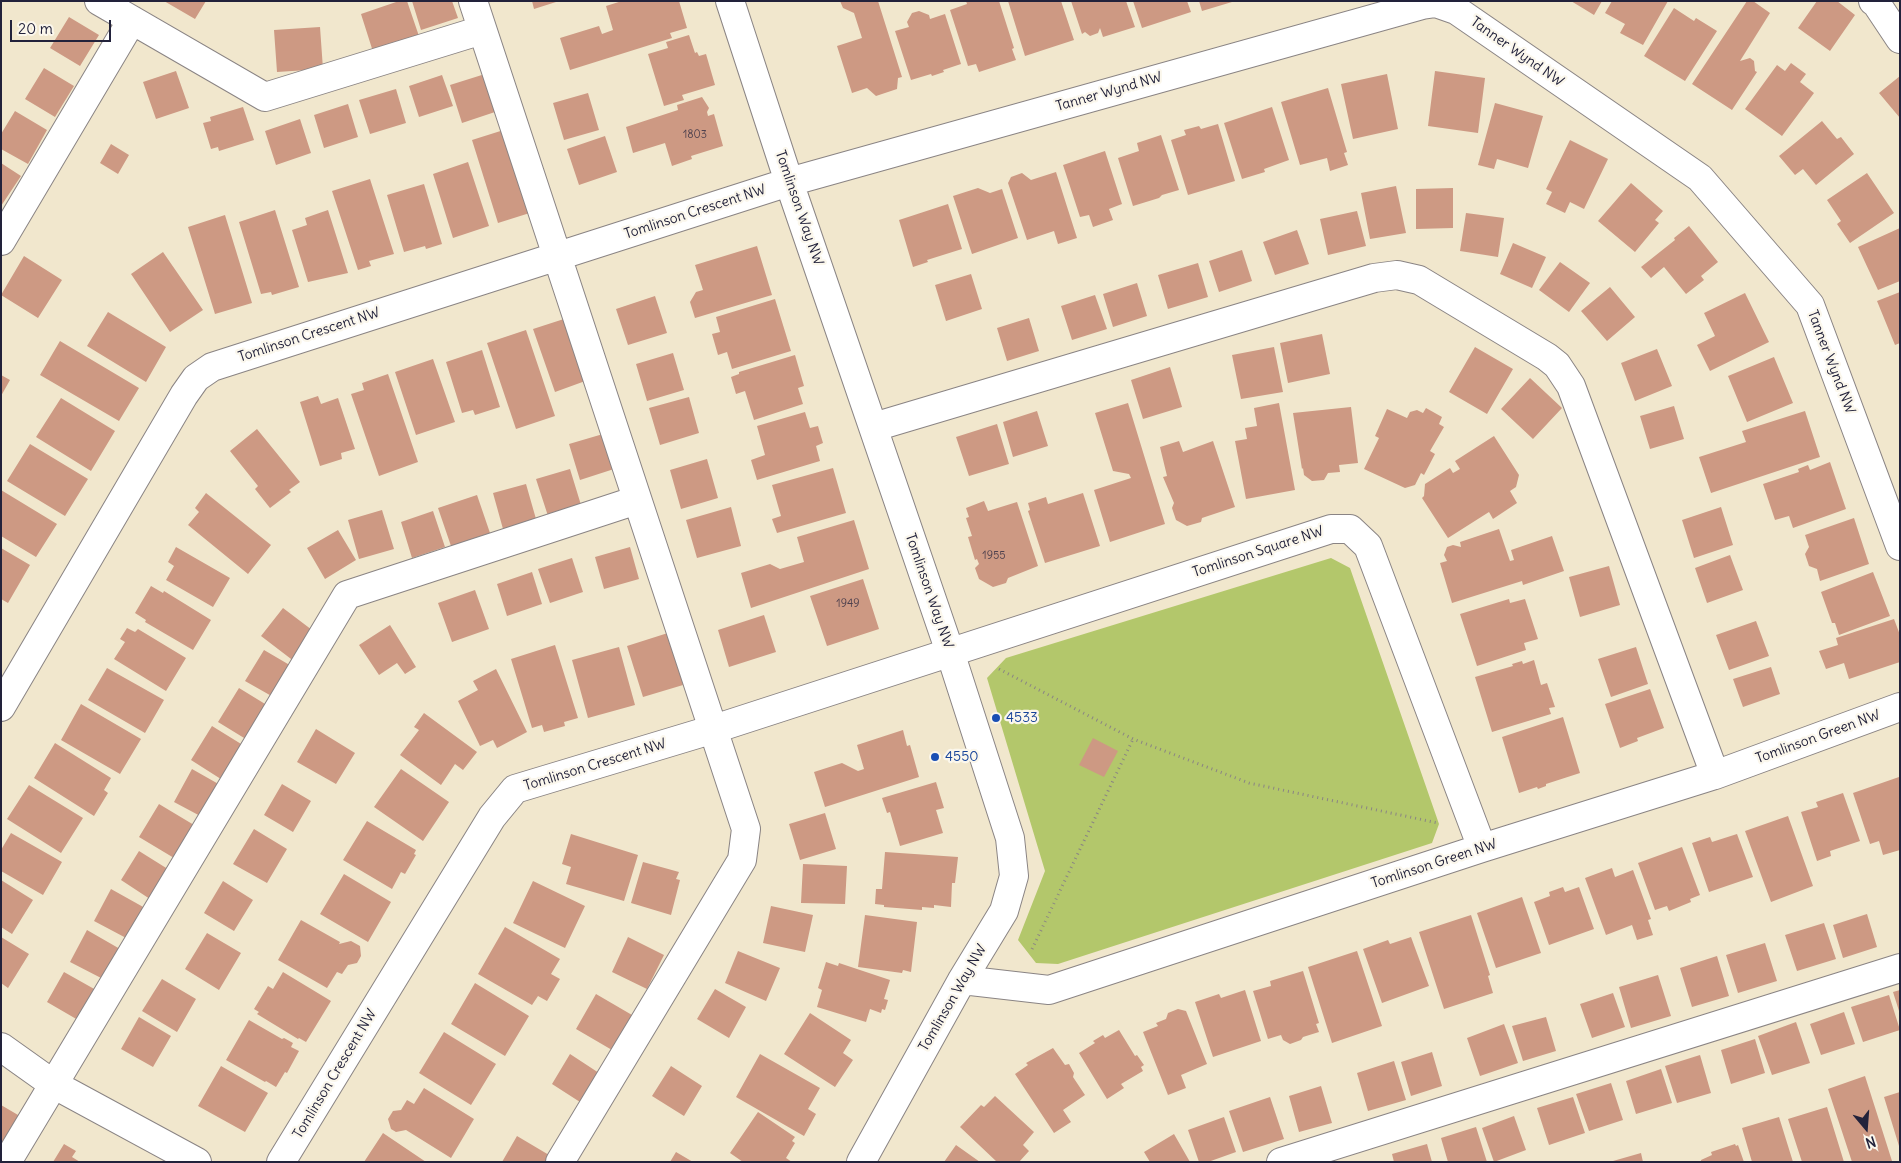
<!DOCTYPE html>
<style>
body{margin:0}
#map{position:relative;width:1901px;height:1163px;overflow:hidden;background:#f1e7cd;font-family:Delius,sans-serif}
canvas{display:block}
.frame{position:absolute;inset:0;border:2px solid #22223b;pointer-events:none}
.north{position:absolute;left:1841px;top:1103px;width:50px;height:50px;-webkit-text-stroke:4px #fbf7ec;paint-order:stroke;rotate:162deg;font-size:14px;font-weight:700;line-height:20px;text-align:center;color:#22223b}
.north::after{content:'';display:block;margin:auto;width:18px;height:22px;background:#22223b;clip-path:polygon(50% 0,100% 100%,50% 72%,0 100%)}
.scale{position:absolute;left:10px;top:20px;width:101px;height:22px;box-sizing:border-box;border:2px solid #22223b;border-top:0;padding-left:6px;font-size:15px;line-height:18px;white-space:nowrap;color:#22223b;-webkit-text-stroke:4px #fbf7ec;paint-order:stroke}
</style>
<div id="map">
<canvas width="1901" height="1163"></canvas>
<div class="frame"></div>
<div class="north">N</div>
<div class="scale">20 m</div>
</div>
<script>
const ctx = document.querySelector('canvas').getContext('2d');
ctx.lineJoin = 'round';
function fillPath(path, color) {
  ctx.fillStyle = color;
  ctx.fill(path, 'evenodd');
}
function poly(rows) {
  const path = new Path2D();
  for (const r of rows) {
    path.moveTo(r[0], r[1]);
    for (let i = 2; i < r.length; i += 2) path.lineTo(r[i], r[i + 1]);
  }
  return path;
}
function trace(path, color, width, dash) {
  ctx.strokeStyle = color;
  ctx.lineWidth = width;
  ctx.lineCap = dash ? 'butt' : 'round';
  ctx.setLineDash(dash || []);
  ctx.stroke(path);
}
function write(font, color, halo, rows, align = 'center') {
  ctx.font = font + ' Delius,sans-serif';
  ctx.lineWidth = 4.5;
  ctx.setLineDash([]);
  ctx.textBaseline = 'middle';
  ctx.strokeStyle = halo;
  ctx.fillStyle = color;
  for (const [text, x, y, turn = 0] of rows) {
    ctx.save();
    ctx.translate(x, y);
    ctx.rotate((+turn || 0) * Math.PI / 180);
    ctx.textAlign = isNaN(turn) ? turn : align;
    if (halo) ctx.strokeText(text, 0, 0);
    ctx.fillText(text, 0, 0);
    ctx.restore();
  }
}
fillPath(poly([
 [1331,558,1350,568,1439,824,1432,843,1058,964,1036,963,1018,940,1045,871,987,678,1006,658]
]), '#b3c76b');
fillPath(poly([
 [164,1,206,1,195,19],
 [399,1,407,1,421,42,375,58,361,14],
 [412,1,452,1,458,18,421,30],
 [532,1,556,1,556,2,534,9],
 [622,1,679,1,687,28,670,33,672,38,570,70,560,38,599,26,602,34,613,30,606,6],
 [840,1,878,1,902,77,898,78,897,89,876,96,867,88,852,93,837,46,862,38,854,13,843,8],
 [966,1,999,1,1014,48,1012,49,1016,60,979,72,976,64,968,66,950,10,967,4],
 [1008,1,1061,1,1074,40,1025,56],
 [1071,1,1126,1,1135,27,1103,37,1100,28,1098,33,1090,36,1085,32,1082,34],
 [1133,1,1187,1,1191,12,1142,28],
 [1199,1,1232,1,1232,2,1202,11],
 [1571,1,1602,1,1594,15],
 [1612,1,1668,1,1643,45,1620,33,1625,24,1605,13],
 [1747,1,1753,1,1770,13,1740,61,1750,58,1754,61,1755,71,1757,72,1732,110,1692,84],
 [1817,1,1837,1,1855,15,1830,51,1798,28],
 [1674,8,1694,21,1696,18,1717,31,1685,81,1644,56],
 [919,11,929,15,930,19,945,14,961,64,943,70,944,72,932,76,931,74,911,80,895,31,909,27,907,22,912,13],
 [69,17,99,35,80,66,50,48],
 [320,27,323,69,277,72,274,30],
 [689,35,695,53,697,52,699,56,706,54,715,85,682,95,684,100,664,106,648,54,668,48,666,42],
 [1791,63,1806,74,1800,82,1814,93,1782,136,1745,109,1777,65,1785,71],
 [44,68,74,86,55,117,25,99],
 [176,71,189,108,156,119,143,82],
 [1435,71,1485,78,1478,133,1428,126],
 [485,74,498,111,462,123,450,85],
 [1387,74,1398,129,1353,139,1341,84],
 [442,75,453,106,419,117,409,86],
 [1900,76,1900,118,1879,93],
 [1328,88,1347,152,1344,153,1348,165,1330,171,1327,158,1300,165,1281,102],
 [396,89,406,123,370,134,359,100],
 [588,93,599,130,564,140,553,103],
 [702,97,709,108,707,112,708,116,714,114,723,146,691,156,692,159,672,166,665,143,633,153,626,127,678,110,677,105],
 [1495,103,1543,116,1528,168,1497,159,1494,169,1478,165],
 [348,104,358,137,324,148,314,115],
 [243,107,254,140,219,151,218,147,211,149,203,123,211,121,210,117],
 [1272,107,1289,160,1264,169,1265,172,1242,179,1224,123],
 [15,111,47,130,28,164,1,149,1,134],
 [300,119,311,153,276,165,265,131],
 [1822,121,1837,139,1841,137,1854,154,1816,185,1803,169,1795,175,1779,156],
 [1218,124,1235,181,1188,195,1171,140,1186,135,1184,130,1199,126,1201,129],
 [510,128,536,211,498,223,472,140],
 [1161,135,1179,190,1162,195,1159,198,1133,206,1118,158,1139,151,1137,143],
 [605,136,617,172,579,185,567,149],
 [1570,140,1608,159,1584,209,1570,202,1565,213,1546,204,1552,192,1546,189],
 [111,144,129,155,118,174,100,163],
 [1105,151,1122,204,1109,209,1113,220,1093,227,1089,215,1080,217,1063,165],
 [468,162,489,226,453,238,433,174],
 [1,163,21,176,1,206],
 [1056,172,1077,238,1058,244,1054,231,1027,240,1008,183,1011,177,1022,173,1031,180],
 [1867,173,1894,213,1850,243,1837,224,1841,221,1827,200],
 [370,179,394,254,369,261,371,266,358,270,332,191],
 [1631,183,1663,211,1655,220,1659,223,1635,252,1598,221],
 [424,184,442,244,426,249,425,246,404,252,387,195],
 [1396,186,1406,233,1370,239,1361,193],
 [978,188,990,193,1002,189,1018,238,972,254,953,196],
 [1453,188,1453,228,1416,229,1416,189],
 [948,204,962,249,927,260,928,262,913,267,899,220],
 [275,210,299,287,272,295,271,292,261,294,239,222],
 [328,210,348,273,308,282,292,230,307,225,305,218],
 [1357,211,1366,246,1328,255,1320,219],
 [1466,213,1504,218,1498,257,1460,251],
 [225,215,252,303,215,314,188,227],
 [1689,226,1718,262,1701,276,1704,280,1686,294,1664,267,1651,278,1641,267,1675,240,1674,238],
 [1900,228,1900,281,1878,290,1858,247],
 [1297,230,1309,264,1275,275,1263,242],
 [1513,243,1546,257,1532,288,1500,274],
 [757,246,772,295,695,318,690,302,696,292,703,290,695,265],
 [1242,250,1252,281,1219,292,1209,261],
 [163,252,203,310,170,332,131,274],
 [24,256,62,280,38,318,1,295],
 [1560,262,1590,283,1569,312,1539,290],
 [1198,263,1208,297,1168,309,1158,275],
 [971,274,982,309,946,321,935,285],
 [1137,283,1147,316,1113,327,1103,294],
 [1610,287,1635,317,1607,341,1581,311],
 [1900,292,1900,343,1895,345,1877,301],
 [1745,293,1769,342,1710,371,1697,345,1715,336,1704,313],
 [1095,295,1107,329,1072,340,1061,306],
 [655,296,667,333,628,345,616,309],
 [775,299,791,351,732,369,727,352,718,355,712,334,720,332,716,317],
 [108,312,166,347,146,382,87,346],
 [567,318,588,380,555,392,533,329],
 [1029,318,1039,351,1007,361,997,328],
 [526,330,555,416,516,429,487,343],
 [1322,334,1330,374,1288,383,1280,343],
 [60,341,139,388,119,421,40,375],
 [1274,347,1283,392,1241,399,1232,355],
 [1475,347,1513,369,1487,414,1449,392],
 [1657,349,1672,386,1635,401,1621,363],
 [482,350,500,407,475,415,473,410,462,413,446,362],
 [673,353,684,390,647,401,636,364],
 [795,355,804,386,798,388,803,404,754,420,745,391,736,394,731,377,739,374,739,372],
 [1774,357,1793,403,1747,422,1728,376],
 [433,359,455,422,416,435,395,372],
 [1170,367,1182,407,1143,419,1131,380],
 [388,374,418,462,379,476,351,394,364,390,362,383],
 [1,375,10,380,1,396],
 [1530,378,1562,408,1533,439,1501,409],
 [318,396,321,404,338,398,355,449,341,453,342,459,320,466,300,402],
 [689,397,699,433,660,445,649,408],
 [61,398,115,431,91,471,36,437],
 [1128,403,1165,524,1110,542,1094,490,1131,478,1129,474,1113,471,1095,413],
 [1279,403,1295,490,1246,499,1235,441,1247,439,1245,428,1257,426,1254,408],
 [1674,406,1684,439,1650,449,1640,416],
 [1351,407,1358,463,1339,465,1340,472,1328,473,1324,480,1312,481,1304,475,1303,468,1302,469,1293,413],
 [1426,408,1442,417,1439,424,1444,427,1430,451,1435,454,1424,475,1421,473,1415,485,1405,488,1364,469,1379,438,1375,436,1387,409,1407,418,1410,412,1417,410,1423,413],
 [1037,411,1048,446,1013,457,1003,422],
 [1805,411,1820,457,1711,493,1699,457,1746,442,1742,431],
 [805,412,810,428,818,426,823,443,816,446,820,461,757,480,751,460,765,455,757,426],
 [997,424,1009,464,969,476,956,437],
 [257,429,300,482,289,490,291,492,270,508,255,489,258,486,230,451],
 [603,434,614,469,580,480,569,444],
 [1494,436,1519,475,1516,487,1510,491,1517,503,1493,519,1489,512,1448,538,1422,498,1424,496,1425,484,1450,468,1453,473,1460,469,1455,461],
 [1179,441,1183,452,1213,441,1235,507,1202,518,1201,522,1187,526,1176,520,1172,508,1174,503,1163,477,1167,476,1160,447],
 [30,444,88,479,65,516,7,481],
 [707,459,718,498,681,509,670,470],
 [1830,462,1846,509,1793,528,1789,516,1775,520,1763,484,1799,472,1798,469,1808,465,1810,470],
 [833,468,846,513,777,533,772,519,781,516,772,485],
 [570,469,581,505,548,516,536,479],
 [526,484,536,519,503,529,493,493],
 [1,490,57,524,36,557,1,536],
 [206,493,271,545,248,574,188,525,199,512,195,508],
 [1083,493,1100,546,1045,563,1028,511,1030,510,1028,503,1046,497,1048,504],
 [477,495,490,533,451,546,438,508],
 [984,501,988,511,1017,502,1038,566,1008,578,1006,583,993,587,979,579,975,568,979,564,977,559,975,560,968,537,972,536,966,518,969,517,966,508],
 [731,507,741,546,697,558,686,520],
 [1721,507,1733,545,1694,558,1682,520],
 [382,510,394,549,359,559,348,520],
 [433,511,445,547,412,558,401,522],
 [1854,518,1869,564,1820,581,1817,569,1809,566,1805,554,1809,547,1805,535],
 [854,520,869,569,751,608,741,573,770,564,780,569,804,562,797,537],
 [1499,529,1510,561,1514,560,1511,550,1552,536,1564,571,1523,585,1522,581,1452,603,1440,563,1447,561,1444,555,1447,547,1453,545,1461,547,1460,542],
 [338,530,356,560,325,579,307,548],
 [176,547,230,578,213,607,166,580,174,566,168,562],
 [630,547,639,579,604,589,595,557],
 [1,548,30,565,8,603,1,599],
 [1730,555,1743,590,1707,603,1695,568],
 [572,558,583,592,550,603,538,569],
 [1609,566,1620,605,1580,617,1569,577],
 [532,572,542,604,507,616,497,584],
 [1873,572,1890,616,1839,635,1835,623,1832,623,1821,592],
 [863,579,879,629,827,646,810,596],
 [151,586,163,593,164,591,211,620,193,650,145,622,146,620,135,613],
 [475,590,489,629,452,642,438,603],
 [1509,599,1510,603,1525,599,1538,639,1524,643,1526,650,1477,666,1460,614],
 [283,608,316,633,295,662,261,636],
 [764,615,776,652,729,667,718,630],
 [1894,619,1900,635,1900,662,1849,679,1844,663,1826,669,1819,651,1838,645,1836,638],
 [1756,621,1769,656,1729,670,1716,635],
 [390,625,416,667,405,674,397,663,379,675,359,645],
 [127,628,135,632,138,629,186,658,166,691,114,659,125,642,120,639],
 [671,632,685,676,681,677,683,685,643,697,627,646],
 [555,645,578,718,564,722,565,726,544,732,542,725,532,728,511,659],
 [619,647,635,705,588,718,572,660],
 [1636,647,1648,684,1611,697,1598,659],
 [264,650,293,667,275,698,245,681],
 [1534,660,1541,685,1547,683,1555,707,1549,708,1551,714,1492,732,1475,677,1513,666,1512,664,1522,661,1523,664],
 [1771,667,1780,694,1743,707,1733,679],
 [107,668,164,700,145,733,88,700],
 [496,669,527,732,497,748,493,740,480,746,458,701,478,690,473,681],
 [239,688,270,707,249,741,218,722],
 [1650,689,1664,728,1637,738,1638,741,1620,748,1605,704],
 [81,704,141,739,120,774,61,740],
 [424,713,477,752,463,770,455,764,441,785,400,755,419,730,414,727],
 [1563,717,1580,773,1546,784,1546,786,1538,789,1537,787,1519,793,1502,737],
 [212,726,246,747,224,781,191,760],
 [316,729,355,753,336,784,297,762],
 [903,730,907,746,910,745,919,777,825,807,814,772,842,763,858,771,864,769,857,745],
 [1093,738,1118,751,1104,777,1079,765],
 [55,743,111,778,104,790,108,793,94,816,34,778],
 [192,769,222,786,204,818,174,802],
 [401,769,449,802,423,841,374,807],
 [1899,777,1900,850,1883,855,1879,841,1870,844,1853,793],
 [936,782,944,808,936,810,943,833,900,846,890,812,887,813,882,798],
 [282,784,311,801,293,832,264,815],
 [29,785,83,818,61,853,7,819],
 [1843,793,1860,841,1830,851,1831,856,1817,861,1801,812,1818,807,1816,802],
 [159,804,194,825,174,858,139,837],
 [825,813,836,849,800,860,789,824],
 [1788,816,1813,886,1771,902,1745,831],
 [367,821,416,850,414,854,416,855,405,874,401,872,392,889,343,860],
 [254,829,287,849,267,883,233,864],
 [11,833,62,862,43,895,1,871,1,850],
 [571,834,638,855,624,901,566,884,571,867,562,864],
 [1737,834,1753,877,1709,892,1692,843,1710,837,1712,842],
 [1682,847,1700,895,1690,899,1691,902,1669,911,1667,906,1655,910,1638,863],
 [139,851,171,871,153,901,121,880],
 [885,852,958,857,955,883,952,883,951,907,934,905,934,908,922,907,922,910,884,907,884,905,875,904,876,889,882,889],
 [643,862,679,872,676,879,680,880,671,915,631,903],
 [803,864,847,866,845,904,801,903],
 [1612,868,1615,877,1633,870,1651,919,1648,920,1653,935,1637,940,1632,925,1606,935,1585,878],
 [344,874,391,902,368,942,320,914],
 [1,880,33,900,12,934,1,927],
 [223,881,253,900,234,931,204,913],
 [533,881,585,906,565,948,513,923],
 [1563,887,1565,892,1579,887,1594,929,1549,945,1534,902,1550,896,1549,892],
 [111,889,145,908,128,939,94,921],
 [1522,897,1541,953,1496,968,1477,913],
 [771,906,813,915,805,952,763,943],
 [1867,914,1877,947,1843,958,1833,925],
 [865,915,917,922,911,972,903,970,902,973,858,967],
 [1471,915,1490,975,1488,976,1493,993,1444,1009,1419,932],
 [301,920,340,942,339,944,351,941,360,946,361,956,357,963,348,965,342,974,337,972,327,988,278,960],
 [1824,923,1836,959,1797,971,1785,935],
 [505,927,560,959,551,974,560,979,547,1001,538,996,532,1005,478,974],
 [87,930,120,949,103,979,70,962],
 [207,933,241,953,219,990,185,969],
 [1,937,29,954,8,988,1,983],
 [628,937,664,955,647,989,612,972],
 [1411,937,1429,986,1382,1003,1363,949,1388,940,1390,944],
 [1765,943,1777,981,1738,993,1726,955],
 [738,951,780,968,766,1001,725,983],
 [1357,951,1382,1026,1332,1043,1308,967],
 [1717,956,1729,996,1692,1007,1680,968],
 [826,962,838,966,839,963,890,980,884,999,888,1000,885,1010,882,1009,881,1013,870,1009,866,1022,817,1007,822,990,818,988],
 [1303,971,1319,1023,1316,1024,1319,1032,1303,1037,1301,1040,1290,1044,1283,1040,1281,1035,1268,1039,1253,991,1271,986,1270,981],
 [64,972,96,990,78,1020,47,1002],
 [283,972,331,1001,306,1042,299,1038,298,1039,257,1014,259,1012,254,1009,268,986,273,989],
 [1658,975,1671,1016,1631,1028,1619,987],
 [162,979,196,999,177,1032,142,1011],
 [475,983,529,1016,505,1056,451,1024],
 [715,989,746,1007,729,1038,697,1019],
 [1245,990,1261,1041,1213,1057,1195,1002,1219,994,1221,998],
 [1900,990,1900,1011,1899,1011,1893,992],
 [1613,993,1625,1027,1592,1038,1580,1004],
 [596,994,632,1015,612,1050,576,1029],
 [1889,995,1900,1030,1863,1042,1851,1007],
 [1178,1009,1186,1011,1207,1064,1181,1075,1186,1088,1168,1095,1143,1032,1158,1026,1156,1023,1166,1019,1168,1013],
 [1844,1012,1855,1044,1821,1055,1810,1024],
 [810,1013,851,1040,843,1053,853,1060,835,1087,784,1054],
 [139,1017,171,1036,153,1067,121,1049],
 [1546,1017,1556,1051,1523,1061,1512,1026],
 [249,1020,282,1039,284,1038,293,1043,291,1047,299,1051,287,1073,285,1072,276,1087,266,1081,265,1082,226,1060],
 [1796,1022,1810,1063,1772,1075,1758,1036],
 [1504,1024,1518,1063,1480,1076,1467,1038],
 [1119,1030,1135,1056,1137,1055,1144,1065,1141,1067,1143,1071,1121,1084,1124,1088,1107,1099,1079,1053,1095,1043,1093,1041,1103,1035,1105,1038],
 [444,1032,496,1064,471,1105,419,1073],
 [1755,1039,1765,1073,1731,1084,1721,1050],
 [1053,1048,1065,1065,1069,1064,1074,1073,1073,1077,1085,1095,1063,1110,1071,1122,1054,1133,1015,1074,1028,1065,1026,1063],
 [1432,1052,1442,1086,1411,1096,1401,1062],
 [570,1054,599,1073,580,1102,552,1084],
 [760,1054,820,1088,808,1109,816,1114,804,1136,736,1097],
 [1700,1055,1711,1093,1677,1103,1665,1066],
 [1394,1061,1406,1100,1368,1111,1357,1073],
 [221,1066,268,1093,245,1132,198,1106],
 [671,1066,702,1086,684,1116,652,1096],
 [1661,1069,1672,1103,1636,1114,1626,1081],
 [1865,1076,1892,1161,1890,1162,1852,1162,1828,1089],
 [1611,1083,1623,1120,1589,1131,1576,1094],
 [1321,1086,1332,1123,1299,1132,1289,1096],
 [424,1088,474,1119,451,1158,406,1130,396,1132,391,1129,388,1119,393,1111,401,1110,407,1100,414,1104],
 [1900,1092,1900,1146,1899,1146,1884,1097],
 [995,1096,1034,1132,1023,1145,1029,1151,1019,1162,997,1162,960,1127,981,1105,984,1107],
 [1270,1097,1284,1139,1243,1152,1229,1111],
 [1573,1097,1585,1133,1549,1145,1537,1108],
 [1,1105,30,1122,1,1162],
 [1827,1107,1844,1162,1802,1162,1788,1119],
 [758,1112,795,1137,792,1141,795,1143,786,1158,792,1162,743,1162,730,1153],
 [1514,1116,1526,1150,1494,1162,1482,1128],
 [1224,1117,1236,1152,1208,1162,1199,1162,1188,1130],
 [1779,1117,1793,1162,1752,1162,1742,1128],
 [1476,1127,1487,1162,1448,1162,1441,1138],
 [383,1133,426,1162,364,1162],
 [1174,1134,1190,1162,1150,1162,1144,1152],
 [517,1136,549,1155,545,1162,502,1162],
 [64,1144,76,1151,72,1157,80,1162,53,1162],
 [1427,1144,1432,1162,1394,1162,1392,1154],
 [1735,1144,1736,1146,1738,1145,1744,1162,1701,1162,1701,1160,1712,1155,1711,1152],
 [956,1145,980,1162,944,1162],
 [676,1152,693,1162,670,1162],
 [1641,1153,1643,1162,1613,1162,1613,1161]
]), '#cd9983');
const minor = poly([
 [99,1,265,97,482,30],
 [473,1,746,829,742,860,560,1162],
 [730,1,789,182,950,652,1010,838,1014,876,1004,911,962,980,861,1162],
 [1873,1,1876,3,1900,39],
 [1,241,132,20],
 [874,427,1374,278,1397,275,1419,280,1547,357,1557,365,1571,386,1715,775],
 [1,707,184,395,196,378,212,367,789,182,1422,5,1436,3,1456,10,1700,178,1810,305,1900,546],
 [962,980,1049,990,1482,848,1715,775,1900,707],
 [1,1047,53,1084,197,1162],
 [7,1162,347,595,637,500],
 [281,1162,492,817,515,789,714,729,1331,529,1350,529,1368,546,1482,848],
 [1281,1162,1900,968]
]);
trace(minor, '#8a8484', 30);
trace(poly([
 [999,669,1133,739,1249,783,1438,823],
 [1032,949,1133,739]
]), '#8a8484', 3, [1, 4]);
trace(minor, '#fff', 28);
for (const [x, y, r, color] of [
 [996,718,5,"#1a4fb4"],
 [935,757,5,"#1a4fb4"]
]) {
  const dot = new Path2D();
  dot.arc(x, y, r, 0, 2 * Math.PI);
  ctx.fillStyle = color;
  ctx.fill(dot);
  trace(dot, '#fbf7ec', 2);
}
write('11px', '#4d404d', null, [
 ["1803",695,135],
 ["1955",994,556],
 ["1949",848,604]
]);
write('14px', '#22223b', '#fbf7ec', [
 ["Tanner Wynd NW",1517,52,35],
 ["Tanner Wynd NW",1109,92,-16],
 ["Tomlinson Way NW",799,208,71],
 ["Tomlinson Crescent NW",695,212,-18],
 ["Tomlinson Crescent NW",309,335,-18],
 ["Tanner Wynd NW",1831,362,69],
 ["Tomlinson Square NW",1258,552,-18],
 ["Tomlinson Way NW",929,591,71],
 ["Tomlinson Green NW",1818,737,-20],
 ["Tomlinson Crescent NW",595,765,-17],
 ["Tomlinson Green NW",1434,864,-18],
 ["Tomlinson Way NW",953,998,-60],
 ["Tomlinson Crescent NW",335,1074,-59]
]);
write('14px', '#164399', '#fbf7ec', [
 ["4533",1006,718],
 ["4550",945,757]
], 'left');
</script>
